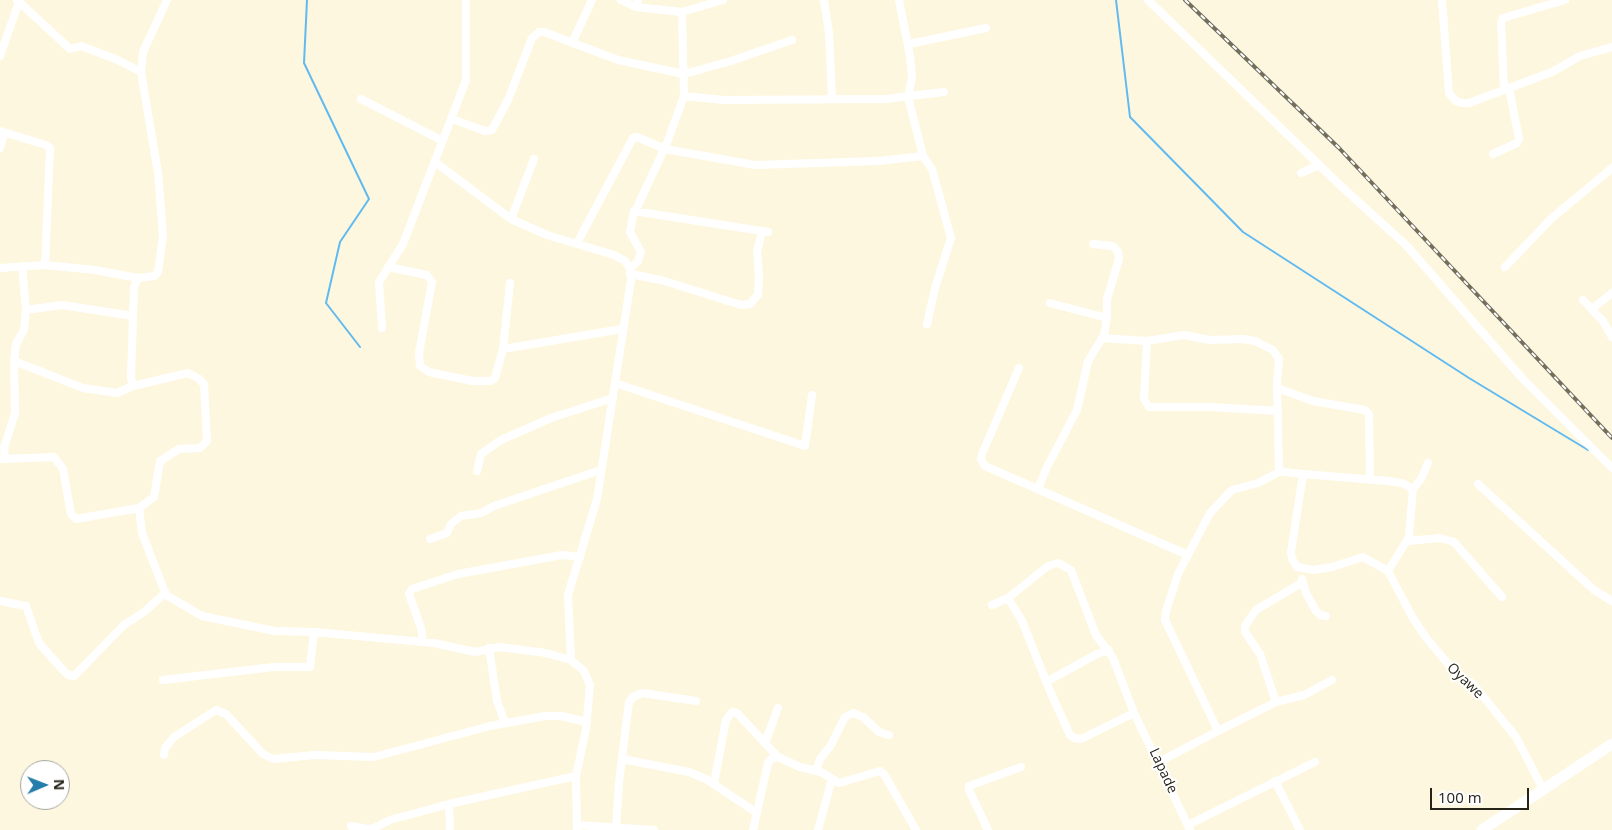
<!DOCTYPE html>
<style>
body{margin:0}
#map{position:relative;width:1612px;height:830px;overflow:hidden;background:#fef7df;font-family:"Open Sans",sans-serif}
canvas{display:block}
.north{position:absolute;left:20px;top:760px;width:50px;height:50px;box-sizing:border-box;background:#fff;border:1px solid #a8a7a3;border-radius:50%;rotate:89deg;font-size:14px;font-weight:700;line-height:20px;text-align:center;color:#262318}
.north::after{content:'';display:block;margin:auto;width:18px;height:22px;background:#257dac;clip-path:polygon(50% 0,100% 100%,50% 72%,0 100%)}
.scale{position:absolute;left:1430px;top:788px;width:99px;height:22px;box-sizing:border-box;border:2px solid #262318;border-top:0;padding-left:6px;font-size:15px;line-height:18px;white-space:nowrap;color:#262318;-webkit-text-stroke:4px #fff;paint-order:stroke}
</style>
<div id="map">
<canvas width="1612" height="830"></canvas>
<div class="north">N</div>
<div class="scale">100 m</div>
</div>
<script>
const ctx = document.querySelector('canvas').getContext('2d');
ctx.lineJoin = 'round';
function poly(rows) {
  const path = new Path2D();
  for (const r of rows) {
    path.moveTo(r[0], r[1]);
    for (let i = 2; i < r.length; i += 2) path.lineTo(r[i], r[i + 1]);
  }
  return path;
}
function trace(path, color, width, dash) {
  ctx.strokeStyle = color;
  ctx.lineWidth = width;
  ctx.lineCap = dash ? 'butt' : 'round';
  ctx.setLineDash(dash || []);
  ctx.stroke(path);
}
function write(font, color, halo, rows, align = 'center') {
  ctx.font = font + ' "Open Sans",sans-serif';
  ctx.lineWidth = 4;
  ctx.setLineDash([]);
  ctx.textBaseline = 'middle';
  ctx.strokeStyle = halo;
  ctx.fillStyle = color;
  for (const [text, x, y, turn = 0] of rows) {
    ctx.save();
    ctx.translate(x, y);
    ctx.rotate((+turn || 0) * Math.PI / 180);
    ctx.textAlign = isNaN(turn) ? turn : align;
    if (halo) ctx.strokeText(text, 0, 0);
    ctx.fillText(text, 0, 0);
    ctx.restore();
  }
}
trace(poly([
 [307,0,304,63,369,199,340,242,326,303,360,347],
 [1116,0,1130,117,1243,232,1469,378,1588,450]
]), '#60baf0', 2);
trace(poly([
 [17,0,70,49,81,46,118,60,141,72],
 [167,0,143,52,141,72,158,173,163,235,158,272,154,276,138,278,134,287,131,378,133,386,188,373,198,378,204,384,207,441,200,448,179,449,160,461,154,497,139,508,142,533,166,595,202,616,275,631,314,632,434,643,475,652,500,647,546,653,571,660,584,671,590,685,586,729,576,776,577,830],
 [621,0,636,7],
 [638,0,636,7,682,12,723,0],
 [899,0,910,56,912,77,908,97,923,156,932,169,951,238,935,288,927,324],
 [1148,0,1343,188,1407,246,1521,377,1612,468],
 [1442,0,1449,93,1456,101,1462,103,1469,103,1552,72,1580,56,1612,47],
 [824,1,829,33,832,99],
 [572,43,592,0],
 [909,44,986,28],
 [0,56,19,2],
 [1504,90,1501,22,1503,18,1565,0],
 [684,96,723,100,885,99,944,92],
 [361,99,443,141],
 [452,119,485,131,492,130,508,100,532,38,539,32,544,32,618,60,684,74,731,61,792,40],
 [0,131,46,145,50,148,45,265],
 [0,148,4,134],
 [1493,154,1517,143,1519,139,1509,88],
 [435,162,511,219,547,235,614,255,625,261,630,269,631,280,597,499,568,595,571,660],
 [1301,173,1319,165],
 [634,211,768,232],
 [511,219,534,159],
 [577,243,633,138,637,137,665,149,755,165,878,161,923,156],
 [388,267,427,275,432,282,419,353,420,366,429,372,472,381,491,381,495,378,503,349,510,283],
 [1505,267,1552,218,1612,168],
 [0,268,45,265,95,270,138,278],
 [630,269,638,261,641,252,630,232,633,216,667,143,684,96,682,12],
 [630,274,661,280,741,305,750,304,758,295,759,275,757,252,762,231],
 [1583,300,1603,321,1612,337],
 [1050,303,1107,318],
 [1592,309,1612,293],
 [26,310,62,305,133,316],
 [382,328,379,282,403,244,466,80,466,0],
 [1102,338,1147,341,1184,335,1210,340,1243,339,1255,341,1273,350,1279,359,1277,382,1279,472],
 [1147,341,1144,399,1149,407,1210,407,1278,411],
 [503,349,622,329],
 [14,361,83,388,117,393,133,386],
 [1019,368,982,454,981,459,985,466,1188,555],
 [615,383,805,446,812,395],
 [1277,388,1313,401,1365,410,1369,414,1370,479],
 [5,458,4,448,15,413,14,361,16,344,24,330,26,310,22,266],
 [2,459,54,457,63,469,71,514,76,519,139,508],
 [477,471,481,454,501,440,551,418,613,398],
 [1303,474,1388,481,1402,483,1413,489],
 [1478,484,1594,590,1612,601],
 [1038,489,1046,469,1077,410,1088,361,1104,335,1107,318,1107,299,1119,259,1118,252,1113,246,1093,244],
 [430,539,447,533,451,524,461,516,481,513,494,506,601,470],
 [1408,541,1440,538,1454,542,1502,597],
 [1388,571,1409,537,1413,489,1421,479,1428,463],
 [1302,579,1306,593,1316,611,1320,615,1326,616],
 [1008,598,1022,621,1050,691,1070,735,1074,738,1081,739,1134,713],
 [0,601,26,606,39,643,61,668,68,675,74,676,124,625,144,612,165,593],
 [992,605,1008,598,1048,566,1058,563,1071,570,1096,635,1113,658,1134,713,1190,830],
 [423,642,421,628,409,594,412,589,458,574,562,555,580,557],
 [489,648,497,701,505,723],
 [163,680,274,667,310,667,314,632],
 [1046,682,1097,654,1109,650],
 [1276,702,1260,654,1245,632,1245,626,1256,610,1303,582],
 [1218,731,1276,702,1304,695,1332,680],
 [765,743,778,708],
 [164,755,165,748,174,737,216,710,226,714,263,754,273,759,315,755,374,757,490,726,545,716,561,716,587,722],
 [622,759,689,772,706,779,757,813],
 [1159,762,1218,731,1165,620,1166,611,1178,574,1210,513,1232,490,1258,483,1279,472,1284,472,1303,474,1291,552,1292,559,1297,567,1313,570,1332,567,1363,557,1388,571,1414,620,1428,640,1454,671,1473,684,1516,737,1543,789],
 [816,771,820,759,831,745,845,717,853,713,863,717,879,732,889,735],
 [1275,781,1300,830],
 [714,783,726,720,732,712,737,713,778,757],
 [449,804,450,830],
 [577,825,654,830],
 [1188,825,1315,762],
 [351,826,368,829,374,828,390,820,449,804,576,776],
 [616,829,619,782,629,702,633,697,642,693,696,701],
 [753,830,768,763,771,759,778,757,800,767,821,772,839,783,880,771,884,774,916,830],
 [818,830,832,779],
 [988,830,969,790,969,786,1021,767]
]), '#fff', 8);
trace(poly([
 [1482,830,1612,744]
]), '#fff', 11);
const rail = poly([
 [1185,0,1339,148,1612,438]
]);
trace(rail, '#736f5f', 4);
trace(rail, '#fff', 2, [5.5]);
write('14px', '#262318', '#fff', [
 ["Oyawe",1465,681,44],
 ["Lapade",1163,771,65]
]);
</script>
